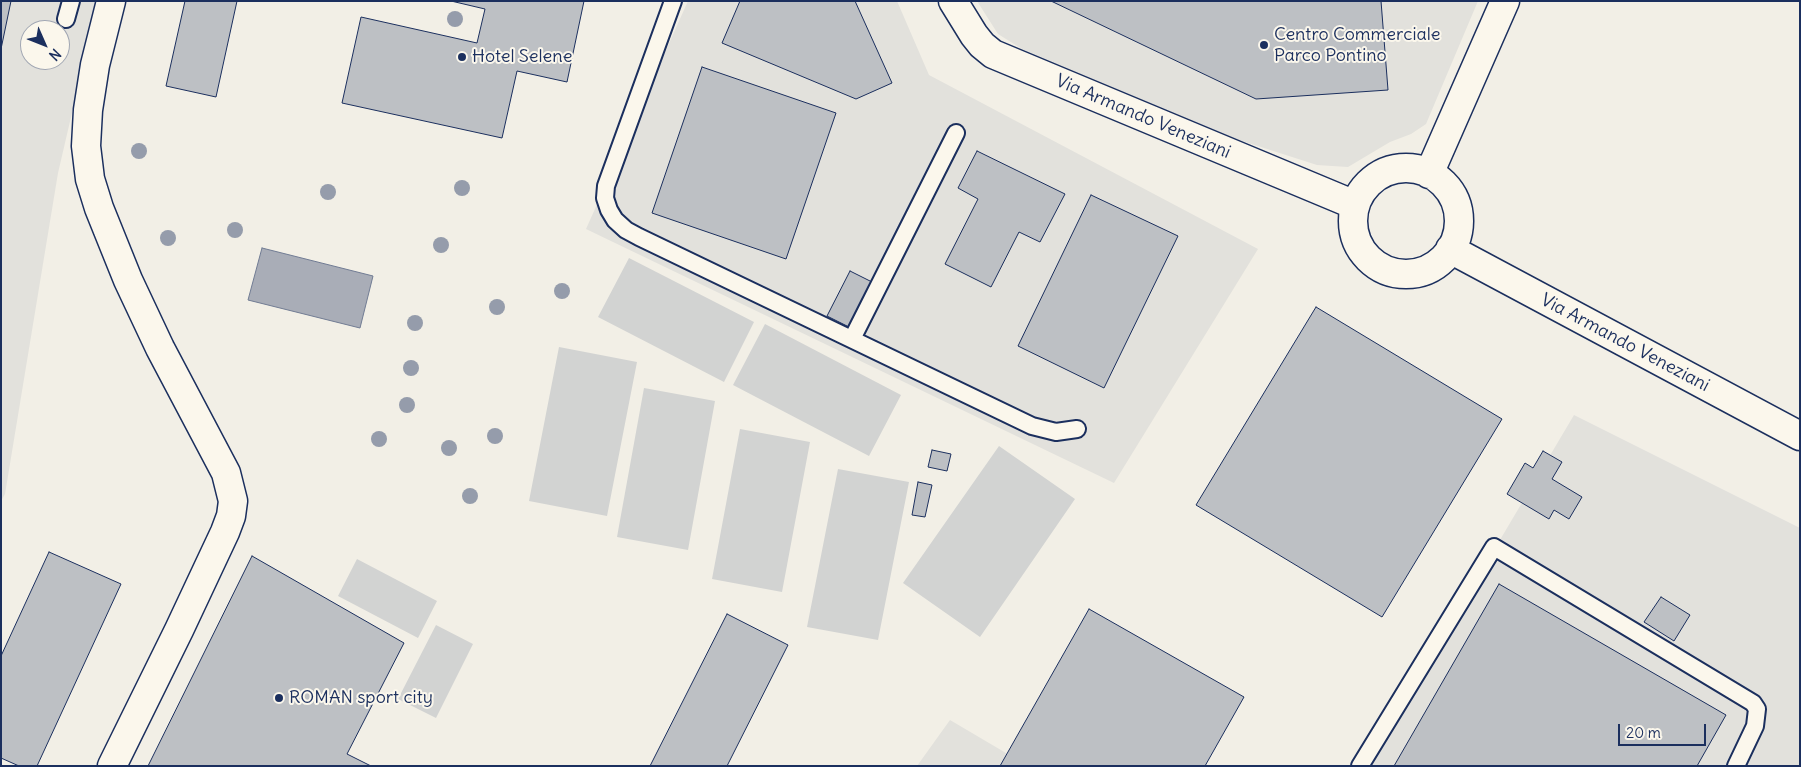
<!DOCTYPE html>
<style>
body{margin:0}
#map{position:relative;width:1801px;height:767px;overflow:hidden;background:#f2efe6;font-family:Delius,sans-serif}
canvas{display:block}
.frame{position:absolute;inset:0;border:2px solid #1b2f5e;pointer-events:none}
.north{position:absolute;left:20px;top:20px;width:50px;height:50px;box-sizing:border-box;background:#fbf7ec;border:1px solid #a1a7b3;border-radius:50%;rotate:134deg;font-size:14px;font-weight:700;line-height:20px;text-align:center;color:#1b2f5e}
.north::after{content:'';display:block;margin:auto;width:18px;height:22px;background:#1b2f5e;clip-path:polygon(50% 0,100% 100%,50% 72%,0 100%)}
.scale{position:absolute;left:1618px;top:724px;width:88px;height:22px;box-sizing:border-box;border:2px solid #1b2f5e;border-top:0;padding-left:6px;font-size:15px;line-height:18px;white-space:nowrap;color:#1b2f5e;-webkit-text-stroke:4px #fbf7ec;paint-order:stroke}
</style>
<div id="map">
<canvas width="1801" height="767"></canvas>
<div class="frame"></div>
<div class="north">N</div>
<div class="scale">20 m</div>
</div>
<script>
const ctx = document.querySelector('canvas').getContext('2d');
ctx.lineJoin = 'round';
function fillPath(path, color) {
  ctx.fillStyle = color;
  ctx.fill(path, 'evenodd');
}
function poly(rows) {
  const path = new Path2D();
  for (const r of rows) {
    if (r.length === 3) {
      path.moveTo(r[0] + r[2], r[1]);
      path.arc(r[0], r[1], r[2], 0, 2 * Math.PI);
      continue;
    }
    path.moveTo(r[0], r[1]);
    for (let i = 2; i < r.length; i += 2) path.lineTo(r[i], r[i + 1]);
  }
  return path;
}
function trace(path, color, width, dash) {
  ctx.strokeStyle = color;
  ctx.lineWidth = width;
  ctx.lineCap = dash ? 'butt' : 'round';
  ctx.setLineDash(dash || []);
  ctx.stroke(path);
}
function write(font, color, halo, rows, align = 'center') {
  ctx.font = font + ' Delius,sans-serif';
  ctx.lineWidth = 4;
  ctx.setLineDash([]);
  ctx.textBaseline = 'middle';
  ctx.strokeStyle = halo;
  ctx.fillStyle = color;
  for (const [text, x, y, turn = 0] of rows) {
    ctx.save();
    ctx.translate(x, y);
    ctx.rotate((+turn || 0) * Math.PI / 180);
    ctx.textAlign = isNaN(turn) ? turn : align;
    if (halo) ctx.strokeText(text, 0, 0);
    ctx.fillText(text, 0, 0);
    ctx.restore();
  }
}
fillPath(poly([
 [1,1,98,1,58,173,5,494,1,501],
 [30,30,60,30,60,60,30,60],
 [688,1,897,1,929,75,1258,249,1114,483,586,229],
 [977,1,1478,1,1426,124,1411,134,1390,142,1348,167,1317,165,1236,139,1022,49,998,34],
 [1574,415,1800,528,1800,766,1366,766],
 [950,720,1028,766,917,766]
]), '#e2e1dc');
fillPath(poly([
 [629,258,754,322,724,382,598,317],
 [765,324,901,395,869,456,733,385],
 [559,347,637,362,607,516,529,501],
 [644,388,715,401,688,550,617,537],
 [740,429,810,442,782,592,712,579],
 [999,446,1075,499,980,637,903,583],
 [838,469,909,482,878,640,807,627],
 [357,559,437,601,418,638,338,596],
 [436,625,473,644,436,718,398,699]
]), '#d2d3d2');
const water = poly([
 [262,248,373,276,360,328,248,300,262,248]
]);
fillPath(water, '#a9adb7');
trace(water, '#707b93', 1);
const building = poly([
 [1,1,11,1,1,49,1,1],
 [185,1,237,1,216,97,166,86,185,1],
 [451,1,584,1,567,82,517,71,502,138,342,103,361,17,477,43,485,9,451,1],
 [740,1,855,1,892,83,856,99,722,43,740,1],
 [1051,1,1381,1,1388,90,1256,99,1051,1],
 [702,67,836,113,786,259,652,213,702,67],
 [977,151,1065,194,1040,242,1019,232,991,287,945,264,978,199,958,188,977,151],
 [1091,195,1178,236,1104,388,1018,346,1091,195],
 [850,271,874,283,851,328,827,316,850,271],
 [1316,307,1502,419,1382,617,1196,505,1316,307],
 [932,450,951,454,947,471,928,467,932,450],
 [1543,451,1562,462,1552,479,1582,497,1569,519,1554,510,1549,519,1507,494,1525,463,1533,468,1543,451],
 [918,482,932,485,925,517,912,515,918,482],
 [49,552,121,584,37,766,19,766,1,758,1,656,49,552],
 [252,556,404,643,347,754,371,766,148,766,252,556],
 [1499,584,1726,715,1697,766,1394,766,1499,584],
 [1661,597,1690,615,1674,641,1644,622,1661,597],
 [1089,609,1244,697,1205,766,1000,766,1089,609],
 [727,614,788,645,727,766,650,766,727,614]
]);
fillPath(building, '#bdc0c4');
trace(building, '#1b2f5e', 1);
const service = poly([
 [673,1,606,186,605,198,609,210,615,220,626,230,639,237,1032,426,1056,432,1077,429],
 [66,19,71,1],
 [852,339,956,133],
 [1360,766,1494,547,1753,703,1757,709,1755,726,1736,766]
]);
const minor = poly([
 [111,1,95,65,88,110,86,146,90,179,99,208,128,280,160,348,226,473,233,501,231,516,225,532,179,630,112,766],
 [953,1,974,35,982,45,993,54,1355,205],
 [1406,221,53],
 [1429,174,1505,1],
 [1450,249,1800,436]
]);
trace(service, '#1b2f5e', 20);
trace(minor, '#1b2f5e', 31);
trace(service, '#fbf7ec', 16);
trace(minor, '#fbf7ec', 28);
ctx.fillStyle = '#959cab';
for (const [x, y] of [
 [455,19],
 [139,151],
 [462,188],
 [328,192],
 [235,230],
 [168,238],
 [441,245],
 [562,291],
 [497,307],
 [415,323],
 [411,368],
 [407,405],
 [495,436],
 [379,439],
 [449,448],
 [470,496]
]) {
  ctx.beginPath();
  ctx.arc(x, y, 8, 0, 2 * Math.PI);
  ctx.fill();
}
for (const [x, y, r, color] of [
 [1264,45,5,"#1b2f5e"],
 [462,57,5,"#1b2f5e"],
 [279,698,5,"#1b2f5e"]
]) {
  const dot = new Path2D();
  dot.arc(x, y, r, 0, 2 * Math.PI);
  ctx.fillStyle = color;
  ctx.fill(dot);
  trace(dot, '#fbf7ec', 2);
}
write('18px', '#1b2f5e', '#fbf7ec', [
 ["Centro Commerciale",1274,35],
 ["Parco Pontino",1274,56],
 ["Hotel Selene",472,57],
 ["ROMAN sport city",289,698]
], 'left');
write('18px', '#1b2f5e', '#fbf7ec', [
 ["Via Armando Veneziani",1143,117,23],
 ["Via Armando Veneziani",1625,343,28]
]);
</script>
